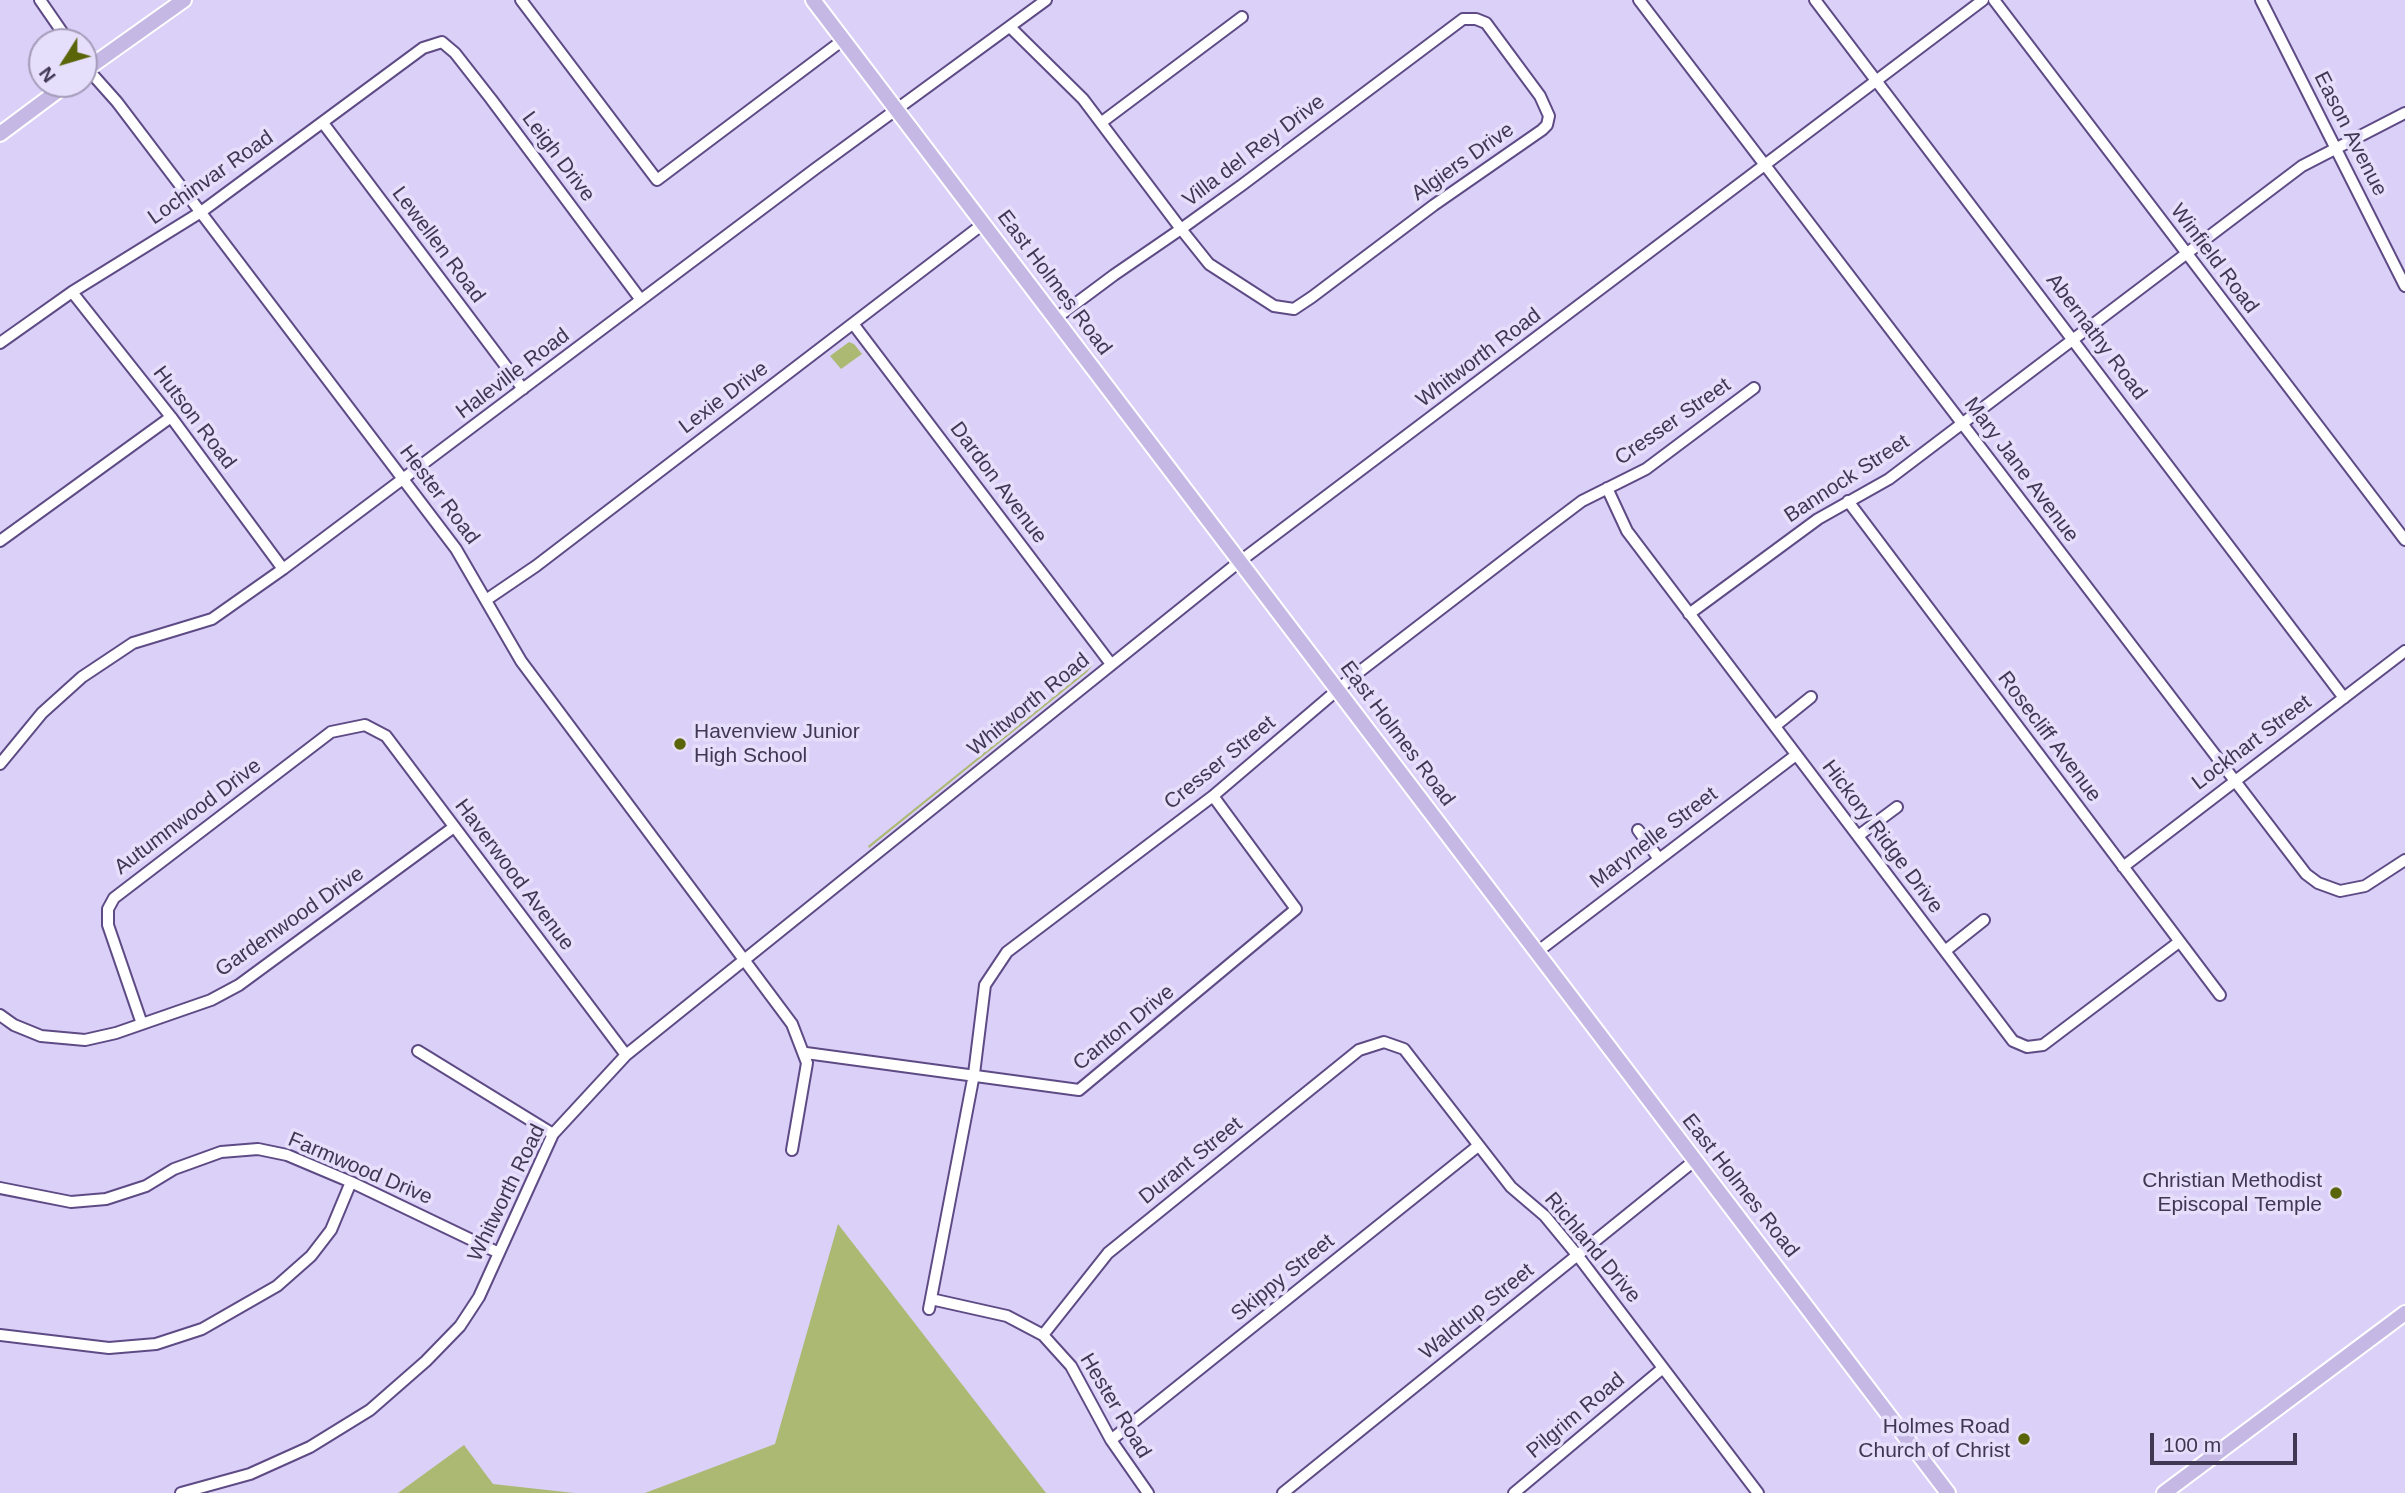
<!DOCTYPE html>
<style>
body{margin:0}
#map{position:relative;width:2405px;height:1493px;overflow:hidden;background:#dbd0f8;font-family:Helvetica,sans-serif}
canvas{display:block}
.north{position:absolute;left:28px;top:28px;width:70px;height:70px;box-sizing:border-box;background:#e6dffb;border:2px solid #a49cb8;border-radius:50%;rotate:233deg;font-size:19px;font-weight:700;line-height:28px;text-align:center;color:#403753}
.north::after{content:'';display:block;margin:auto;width:24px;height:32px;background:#596508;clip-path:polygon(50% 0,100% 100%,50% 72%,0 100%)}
.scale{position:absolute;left:2150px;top:1433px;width:147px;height:32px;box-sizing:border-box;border:4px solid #403753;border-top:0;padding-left:9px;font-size:21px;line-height:24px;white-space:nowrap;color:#403753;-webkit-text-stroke:5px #e6dffb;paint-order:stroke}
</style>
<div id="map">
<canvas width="2405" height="1493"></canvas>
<div class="north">N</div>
<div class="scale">100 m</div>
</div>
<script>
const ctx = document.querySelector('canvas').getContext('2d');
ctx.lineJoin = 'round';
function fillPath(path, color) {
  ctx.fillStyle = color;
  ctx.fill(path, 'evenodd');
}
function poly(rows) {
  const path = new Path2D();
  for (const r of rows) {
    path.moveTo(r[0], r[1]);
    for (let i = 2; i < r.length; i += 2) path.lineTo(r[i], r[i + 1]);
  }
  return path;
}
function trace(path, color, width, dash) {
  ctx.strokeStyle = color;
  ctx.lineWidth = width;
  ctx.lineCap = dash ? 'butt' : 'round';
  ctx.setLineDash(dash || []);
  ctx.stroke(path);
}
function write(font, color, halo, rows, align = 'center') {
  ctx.font = font + ' Helvetica,sans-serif';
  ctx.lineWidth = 7;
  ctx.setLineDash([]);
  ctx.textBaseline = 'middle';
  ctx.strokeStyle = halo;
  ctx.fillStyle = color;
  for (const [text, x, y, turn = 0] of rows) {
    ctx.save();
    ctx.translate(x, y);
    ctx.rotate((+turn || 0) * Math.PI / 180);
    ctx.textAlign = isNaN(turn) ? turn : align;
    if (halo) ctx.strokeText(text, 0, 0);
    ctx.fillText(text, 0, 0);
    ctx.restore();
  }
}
fillPath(poly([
 [849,342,854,344,862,354,841,369,830,356],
 [1093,665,1086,673,869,848,868,846],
 [838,1224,1046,1493,645,1493,775,1444],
 [464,1445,493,1484,574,1493,398,1493]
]), '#acb972');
const minor = poly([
 [40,0,69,42],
 [521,0,657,180,843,40],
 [1639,0,2306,874,2318,883,2340,891,2365,886,2405,860],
 [1815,0,2344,698],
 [1994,0,2405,540],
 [2261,0,2405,286],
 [1010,27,1083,99,1181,229,1209,264,1274,306,1294,309,1312,297,1434,205,1542,130,1547,125,1549,116,1540,96,1486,23,1476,19,1463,19,1242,185,1181,229,1114,275,1055,319],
 [84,65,117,102,456,549,521,661,792,1024,807,1063,792,1150],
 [1102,122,1242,17],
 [323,123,523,389],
 [72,292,171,417,283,569],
 [854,325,1111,664],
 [0,343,72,292,201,212,423,48,442,42,455,53,491,99,641,300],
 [1607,488,1627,531,2013,1041,2027,1047,2043,1045,2179,942],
 [1848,501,2220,995],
 [0,541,171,417],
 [486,600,536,566,983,224],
 [1689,614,1818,519,1889,479,2302,166,2405,113],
 [1775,726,1811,697],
 [0,764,42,713,82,677,133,643,212,619,283,569,815,169,1046,0],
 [1638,830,1659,859],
 [1858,836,1897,807],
 [2123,867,2405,651],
 [1945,951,1984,920],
 [1537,952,1796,755],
 [0,1015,14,1025,41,1036,85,1040,116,1033,211,1000,239,985,454,827],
 [142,1024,108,925,108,909,114,898,331,732,365,725,386,736,626,1055],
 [418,1051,553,1134],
 [806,1053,1079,1090,1296,909,1213,796],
 [0,1188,71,1202,106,1199,146,1186,174,1169,221,1152,258,1149,287,1155,351,1182,499,1253],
 [931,1299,1007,1316,1043,1335,1071,1366,1111,1440,1148,1493],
 [929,1309,974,1074,985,985,1007,952,1213,796,1355,675,1537,535,1582,501,1646,469,1754,388],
 [0,1335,109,1348,156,1344,202,1329,277,1286,311,1256,331,1230,351,1182],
 [1043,1335,1108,1253,1359,1050,1384,1042,1404,1049,1511,1187,1545,1216,1578,1256,1758,1493],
 [1111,1440,1478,1146],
 [181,1493,250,1474,310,1447,370,1410,426,1361,460,1326,479,1297,553,1134,626,1055,1239,562,1983,0],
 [1283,1493,1694,1161],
 [1514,1493,1663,1368]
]);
const major = poly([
 [813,0,1948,1493],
 [84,71,184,0],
 [0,134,67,84],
 [2164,1493,2405,1313]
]);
trace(minor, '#5e4b85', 14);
trace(major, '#fff', 18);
trace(minor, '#fff', 10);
trace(major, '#c6b8e4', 14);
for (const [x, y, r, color] of [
 [680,744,7,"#596508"],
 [2336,1193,7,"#596508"],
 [2024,1439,7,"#596508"]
]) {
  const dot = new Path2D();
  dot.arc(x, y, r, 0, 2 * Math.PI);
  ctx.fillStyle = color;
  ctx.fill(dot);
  trace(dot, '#e6dffb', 2.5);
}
write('21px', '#403753', '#e6dffb', [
 ["Eason Avenue",2350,134,63],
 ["Villa del Rey Drive",1254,151,-37],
 ["Leigh Drive",558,157,53],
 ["Algiers Drive",1463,162,-35],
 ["Lochinvar Road",211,178,-35],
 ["Lewellen Road",438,245,53],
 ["Winfield Road",2214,259,53],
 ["East Holmes Road",1054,283,53],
 ["Abernathy Road",2096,337,53],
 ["Whitworth Road",1479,358,-37],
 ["Haleville Road",513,374,-37],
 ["Lexie Drive",724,398,-37],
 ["Hutson Road",194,418,53],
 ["Cresser Street",1673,422,-35],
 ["Mary Jane Avenue",2021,470,53],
 ["Bannock Street",1847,479,-33],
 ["Dardon Avenue",998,483,53],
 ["Hester Road",439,495,53],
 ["Whitworth Road",1029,705,-39],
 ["East Holmes Road",1397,734,53],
 ["Rosecliff Avenue",2049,737,53],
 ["Lockhart Street",2252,743,-37],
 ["Cresser Street",1220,763,-39],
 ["Autumnwood Drive",188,817,-37],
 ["Hickory Ridge Drive",1882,837,53],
 ["Marynelle Street",1654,838,-37],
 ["Haverwood Avenue",514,875,53],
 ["Gardenwood Drive",290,922,-35],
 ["Canton Drive",1124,1028,-39],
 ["Durant Street",1191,1161,-39],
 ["Farmwood Drive",360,1169,23],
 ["East Holmes Road",1740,1186,52],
 ["Whitworth Road",507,1193,-64],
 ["Richland Drive",1592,1248,50],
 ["Skippy Street",1283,1278,-39],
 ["Waldrup Street",1477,1312,-39],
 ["Hester Road",1115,1406,59],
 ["Pilgrim Road",1576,1416,-40]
]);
write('21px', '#403753', '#e6dffb', [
 ["Havenview Junior",694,732,"left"],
 ["High School",694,756,"left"],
 ["Christian Methodist",2322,1181],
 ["Episcopal Temple",2322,1205],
 ["Holmes Road",2010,1427],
 ["Church of Christ",2010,1451]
], 'right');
</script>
